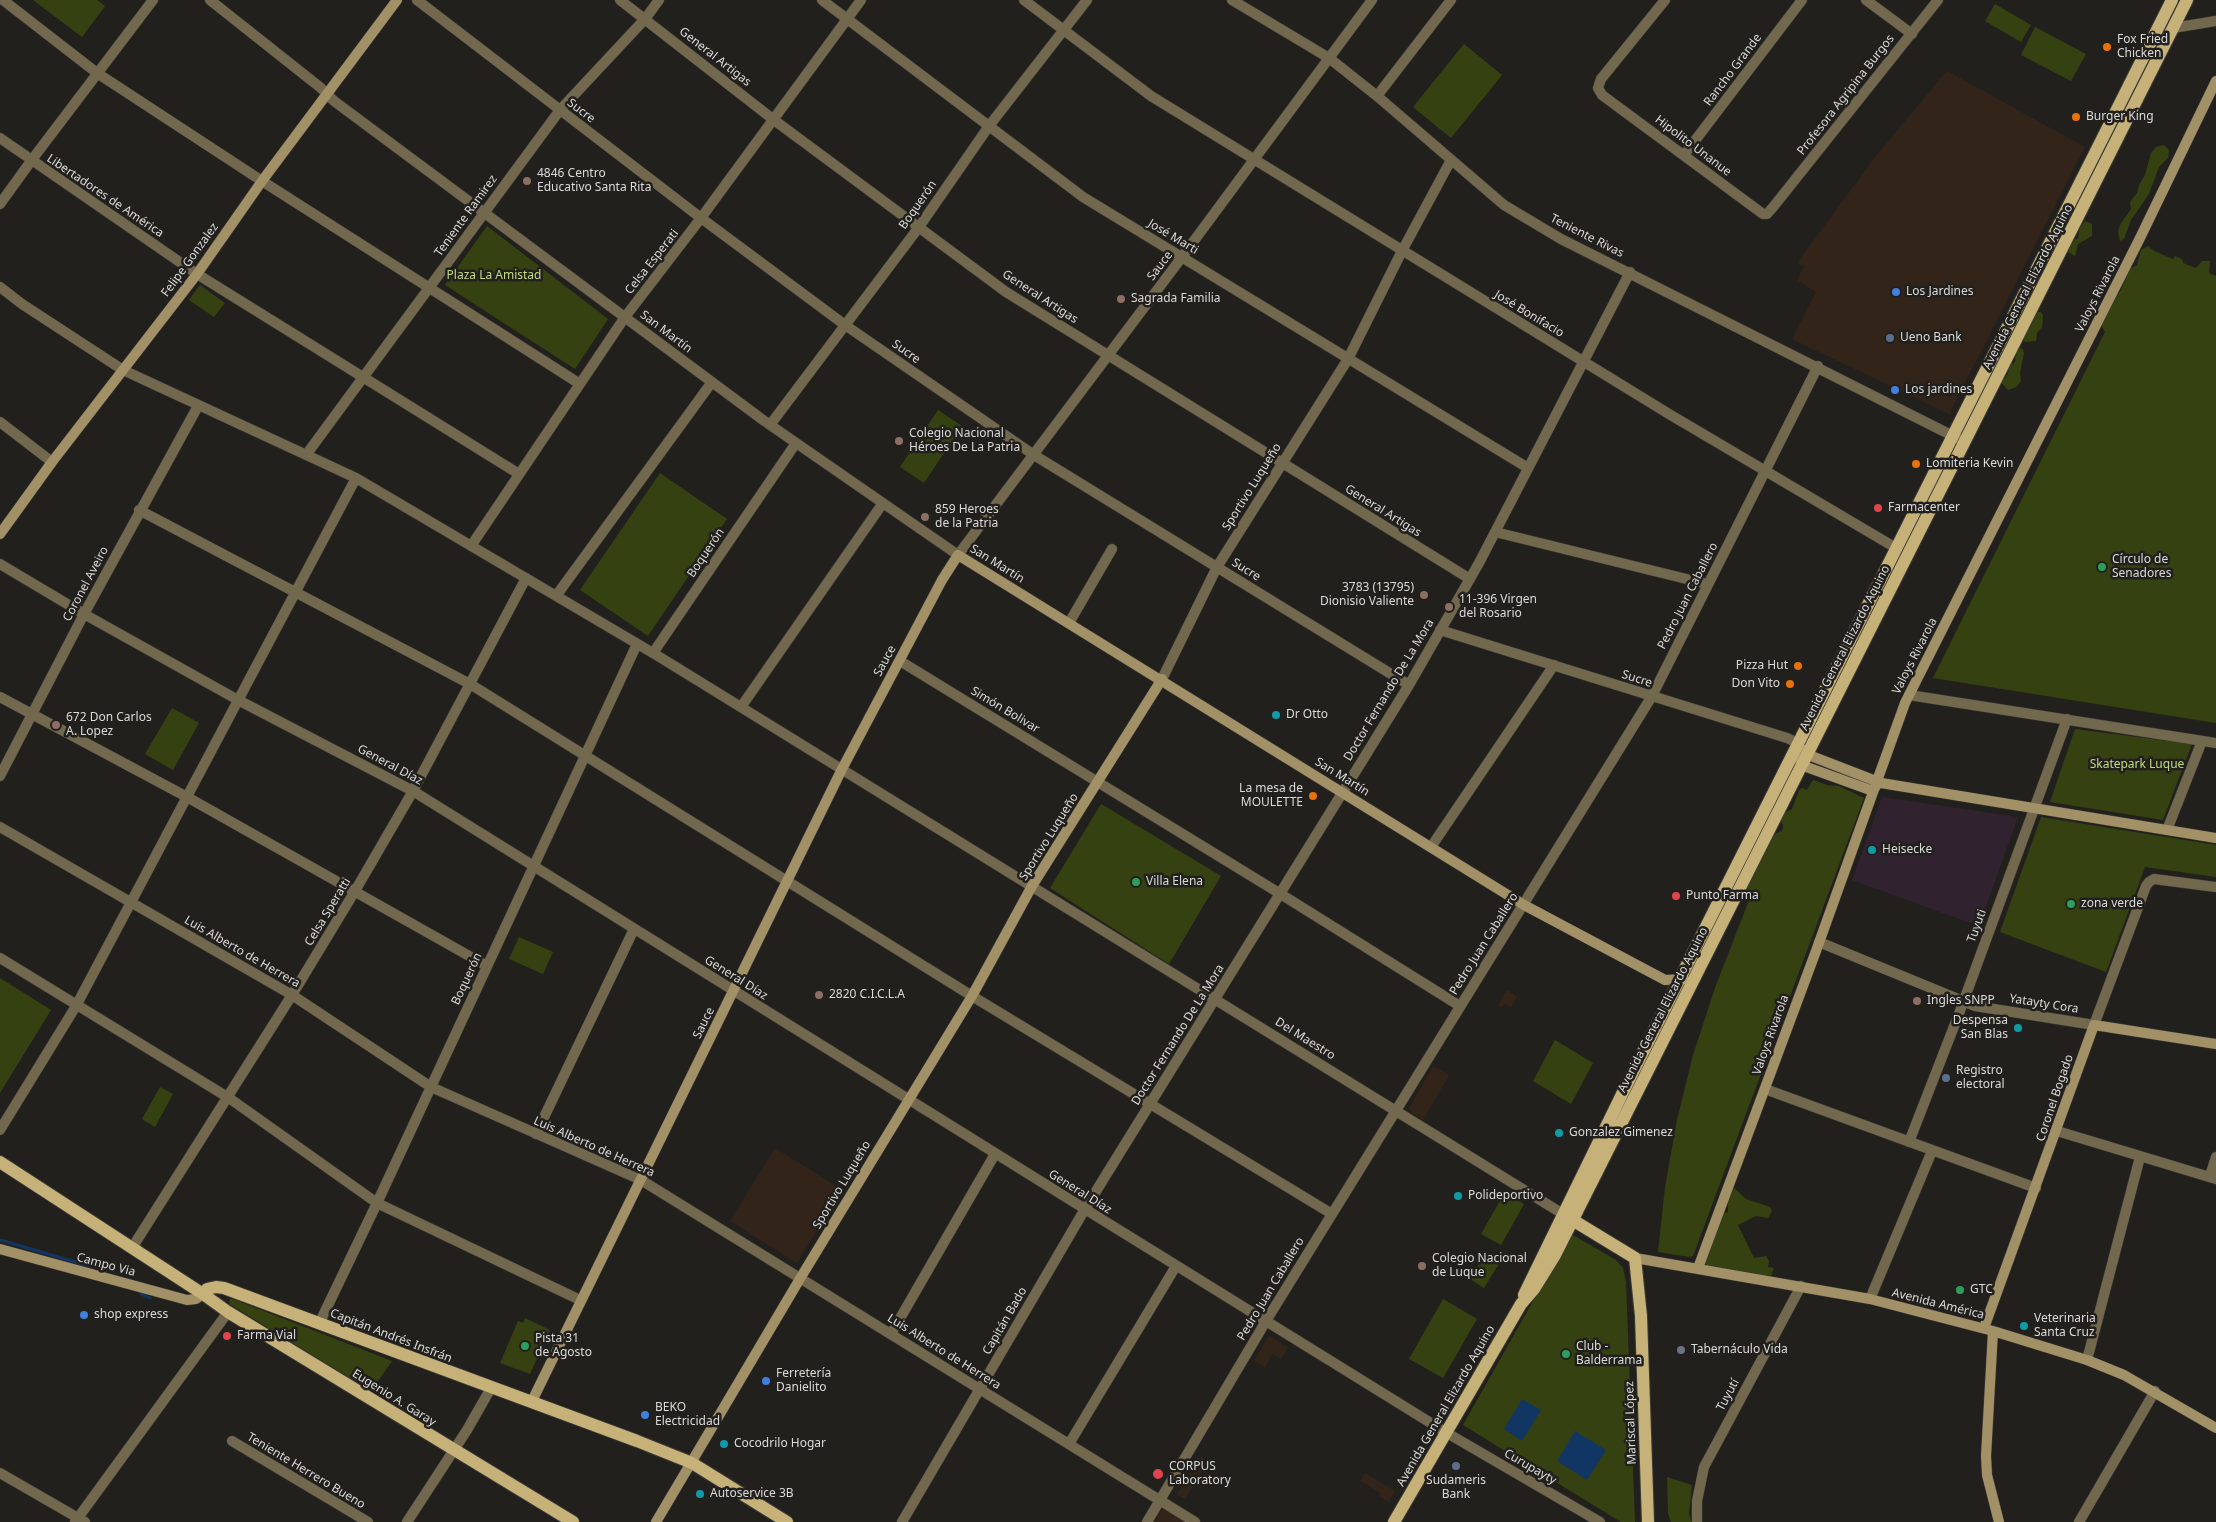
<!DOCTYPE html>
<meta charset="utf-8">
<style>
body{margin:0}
canvas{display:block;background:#22201d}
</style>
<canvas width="2216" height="1522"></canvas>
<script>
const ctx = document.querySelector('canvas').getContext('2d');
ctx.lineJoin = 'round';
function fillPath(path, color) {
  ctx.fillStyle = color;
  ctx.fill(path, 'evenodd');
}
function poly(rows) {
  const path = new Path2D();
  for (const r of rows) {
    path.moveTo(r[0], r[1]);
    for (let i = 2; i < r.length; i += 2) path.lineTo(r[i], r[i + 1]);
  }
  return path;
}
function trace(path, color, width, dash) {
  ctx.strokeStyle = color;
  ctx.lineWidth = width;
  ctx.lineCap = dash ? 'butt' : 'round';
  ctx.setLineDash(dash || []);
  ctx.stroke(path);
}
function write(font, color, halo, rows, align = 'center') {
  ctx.font = font + ' "Noto Sans",sans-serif';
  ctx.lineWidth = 5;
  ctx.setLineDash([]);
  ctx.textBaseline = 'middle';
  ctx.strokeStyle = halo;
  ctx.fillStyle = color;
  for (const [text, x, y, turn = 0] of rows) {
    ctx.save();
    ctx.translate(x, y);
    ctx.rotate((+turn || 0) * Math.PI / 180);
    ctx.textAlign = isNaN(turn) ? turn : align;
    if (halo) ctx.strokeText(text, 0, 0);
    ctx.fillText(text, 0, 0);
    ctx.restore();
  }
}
fillPath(poly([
 [1947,71,2085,147,1949,414,1792,339,1816,292,1797,280,1804,266,1797,263,1876,156],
 [1507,990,1517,997,1511,1007,1505,1004,1502,1008,1498,1005],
 [1433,1066,1449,1075,1423,1120,1412,1113,1409,1108],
 [775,1148,842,1190,797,1263,730,1221],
 [1269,1336,1288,1347,1281,1359,1272,1354,1265,1367,1254,1361],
 [1200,1456,1208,1461,1185,1499,1177,1494],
 [1365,1473,1395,1491,1389,1502,1379,1496,1380,1493,1360,1481],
 [1162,1510,1167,1510,1186,1522,1154,1522]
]), '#332419');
fillPath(poly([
 [1882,797,2018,817,1979,926,1852,880]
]), '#30222f');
fillPath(poly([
 [33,0,97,0,105,6,82,37],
 [1995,4,2031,25,2021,42,1985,21],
 [2035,27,2086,54,2071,81,2021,55],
 [1464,44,1502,75,1451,138,1413,107],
 [2164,145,2169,150,2168,158,2159,167,2149,194,2131,220,2124,239,2120,241,2118,232,2120,225,2131,209,2130,202,2137,193,2139,185,2145,175,2151,153,2156,147],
 [2085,221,2092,224,2092,236,2078,244,2075,256,2068,252,2067,248,2071,242,2078,238,2080,227],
 [487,226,608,319,575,369,445,285],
 [2148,246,2154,251,2173,259,2175,256,2182,259,2183,263,2196,268,2202,261,2210,261,2209,273,2216,276,2216,723,1933,678,2105,332,2100,323,2121,290,2130,269,2137,265,2141,250],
 [200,285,225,303,214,317,189,300],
 [2036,312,2041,312,2043,315,2042,327,2037,333,2036,341,2025,342,2023,339,2026,331,2031,326],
 [2020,348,2023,349,2024,353,2020,373,2021,381,2016,387,2008,390,2001,382,2008,374,2009,367,2015,362,2016,354],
 [938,410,962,426,924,483,900,467],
 [660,473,727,519,648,636,580,590],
 [172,708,199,723,173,770,145,754],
 [2075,729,2192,744,2163,820,2050,802],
 [1813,780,1827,785,1839,786,1864,798,1693,1256,1689,1257,1658,1252,1665,1187,1677,1120,1693,1055,1716,985,1750,898,1741,900,1739,897,1763,856,1773,834,1780,832,1783,829,1783,825,1779,818,1781,815,1792,809,1799,790,1802,788,1807,790],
 [1101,804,1221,876,1169,964,1050,888],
 [2041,817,2216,845,2216,877,2145,867,2106,972,2000,932],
 [519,937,553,952,543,974,509,959],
 [0,978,51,1010,0,1093],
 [1555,1040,1593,1063,1571,1104,1533,1081],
 [160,1087,173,1094,155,1127,142,1119],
 [1731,1185,1746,1199,1770,1207,1772,1211,1768,1218,1756,1216,1738,1225,1754,1258,1766,1256,1769,1261,1768,1267,1774,1268,1771,1276,1766,1275,1764,1278,1707,1267,1705,1263,1722,1210,1724,1213,1728,1212,1728,1196],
 [1505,1192,1524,1204,1501,1245,1481,1234],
 [1571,1234,1616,1260,1623,1268,1626,1282,1635,1522,1621,1522,1463,1425],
 [1486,1253,1500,1262,1484,1288,1470,1279],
 [230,1299,233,1299,392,1361,371,1391,231,1305,229,1302],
 [1443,1299,1477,1319,1443,1378,1409,1359],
 [525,1318,550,1330,530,1374,500,1363,518,1321,523,1323],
 [1667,1477,1692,1485,1689,1513,1691,1522,1671,1522,1668,1513]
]), '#354111');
fillPath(poly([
 [1522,1399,1541,1410,1522,1441,1504,1429],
 [1575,1431,1606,1450,1587,1480,1557,1461]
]), '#113664');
trace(poly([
 [0,1240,89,1266],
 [141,1294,150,1298]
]), '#113664', 3);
const street = poly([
 [3,0,97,73,262,181,580,384],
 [210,0,321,88,334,101,763,420,958,555,1182,257,1372,0],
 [417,0,701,218,845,325,1034,455,1409,685],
 [620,0,774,120,1006,292,1470,579],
 [822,0,1083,197,1528,468],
 [1024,0,1151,96,1669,414,1896,548],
 [1232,0,1329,58,1377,96,1504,205,1561,239,1959,439],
 [1665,0,1601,79,1598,88,1602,95,1763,214,1767,214,1774,206,1938,0],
 [1866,0,1912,34],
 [2173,28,2216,21],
 [1377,96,1451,0],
 [0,138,197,274,519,474],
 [1684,155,1802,0],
 [0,204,31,161,153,0],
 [0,287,22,304,123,370,356,478,658,656,1563,1214],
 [0,422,52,462],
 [770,425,919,227,989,126,1087,0],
 [306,455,560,110,645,19,659,0],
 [139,510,470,684,972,996,1332,1214],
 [1495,532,1707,584],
 [471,546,625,317,701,218,861,0],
 [0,564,84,614,238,700,413,791,1085,1209,1447,1433,1600,1522],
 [556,596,712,382],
 [1069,623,1112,549],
 [1440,630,1787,738,1798,743],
 [653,653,796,443],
 [900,661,1279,893,1460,1006],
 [1162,679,1217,567,1348,359,1402,251,1451,160],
 [1909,695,2216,743],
 [0,697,187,797,487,966],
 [741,707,883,503],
 [0,776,84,614,198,406],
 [0,827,292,995,431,1087,641,1180,1195,1522],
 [2167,830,2202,741],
 [1431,847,1554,665],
 [1819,942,1975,1006,2094,1025,2146,886,2149,882,2154,879,2216,887],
 [0,958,229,1098,377,1203,580,1300],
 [1765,1089,2036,1188],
 [0,1130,76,1006,356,478],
 [2057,1131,2216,1179],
 [536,1134,634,929],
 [1909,1142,1960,1011,2067,719],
 [2210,1176,2216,1157],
 [132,1248,292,995,355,891,413,791,526,578],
 [1870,1299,1932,1151],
 [319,1324,377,1203,637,644],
 [891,1334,995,1154],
 [2087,1360,2140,1157],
 [232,1441,368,1522],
 [1069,1444,1176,1266],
 [0,1473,85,1522],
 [75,1522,228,1312],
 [407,1522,467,1430,491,1388],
 [902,1522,1085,1209,1409,685,1479,563,1630,272],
 [1147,1522,1266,1321,1652,696,1818,366],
 [1697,1522,1697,1501,1704,1467,1801,1286],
 [2079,1522,2155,1391]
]);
const secondary = poly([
 [0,534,52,462,197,274,262,181,397,0],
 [1804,750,1806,754,1881,783,2216,838],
 [1800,759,1801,765,1873,791,1876,786],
 [0,1249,187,1300,196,1299,203,1294],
 [1635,1258,1870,1299,1993,1331,2087,1360,2124,1375,2216,1428],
 [1698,1268,1816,951,1905,703,2140,238,2216,81],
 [1984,1328,2094,1025,2216,1044],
 [1993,1331,1986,1456,1987,1475,1999,1522],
 [532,1401,842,769,942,580,958,555,1524,905,1665,980,1684,979],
 [656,1522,801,1277,972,996,1032,886,1162,679]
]);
const primary = poly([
 [0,1162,203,1294,228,1312,573,1522],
 [1566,1216,1635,1258,1641,1316,1648,1522],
 [203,1294,207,1289,216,1287,224,1288,637,1441,692,1463,787,1522],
 [1524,1295,1629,1080,2172,0],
 [1394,1522,1521,1304,1534,1289,1555,1255,2187,0]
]);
trace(street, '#3c3a37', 11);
trace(secondary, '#3c3a37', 11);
trace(primary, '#3c3a37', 14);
trace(street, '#72684e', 10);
trace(secondary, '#a29167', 10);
trace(primary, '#c6b179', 12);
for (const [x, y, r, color] of [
 [2107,47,5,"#e8710a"],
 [2076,117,5,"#e8710a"],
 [527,181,5,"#8d6e63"],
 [1896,292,5,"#3f7fe0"],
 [1121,299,5,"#8d6e63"],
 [1890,338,5,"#5c6f8a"],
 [1895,390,5,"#3f7fe0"],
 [899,441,5,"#8d6e63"],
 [1916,464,5,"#e8710a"],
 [1878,508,5,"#e0444e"],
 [925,517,5,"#8d6e63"],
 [2102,567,5,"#2e9e5b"],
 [1424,595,5,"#8d6e63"],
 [1449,607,5,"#8d6e63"],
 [1798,666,5,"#e8710a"],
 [1790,684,5,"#e8710a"],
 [1276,715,5,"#0f9aa8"],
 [56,725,5,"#8d6e63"],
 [1313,796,5,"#e8710a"],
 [1872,850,5,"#0f9aa8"],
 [1136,882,5,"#2e9e5b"],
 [1676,896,5,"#e0444e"],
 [2071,904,5,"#2e9e5b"],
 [819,995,5,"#8d6e63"],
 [1917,1001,5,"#8d6e63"],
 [2018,1028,5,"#0f9aa8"],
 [1946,1078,5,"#5c6f8a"],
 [1559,1133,5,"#0f9aa8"],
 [1458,1196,5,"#0f9aa8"],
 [1422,1266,5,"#8d6e63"],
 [1960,1290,5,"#2e9e5b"],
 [84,1315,5,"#3f7fe0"],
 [2024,1326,5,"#0f9aa8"],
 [227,1336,5,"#e0444e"],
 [525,1346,5,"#2e9e5b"],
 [1681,1350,5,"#6b7280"],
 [1566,1354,5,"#2e9e5b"],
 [766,1381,5,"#3f7fe0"],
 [645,1415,5,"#3f7fe0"],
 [724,1444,5,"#0f9aa8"],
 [1456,1466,5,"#5c6f8a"],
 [1158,1474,6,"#e0444e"],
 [700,1494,5,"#0f9aa8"]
]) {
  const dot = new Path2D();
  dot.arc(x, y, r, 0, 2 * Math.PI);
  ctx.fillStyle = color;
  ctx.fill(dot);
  trace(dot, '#22201d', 2);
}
write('12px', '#dbdad8', '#22201d', [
 ["Fox Fried",2117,40],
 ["Chicken",2117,54],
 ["Burger King",2086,117],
 ["4846 Centro",537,174],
 ["Educativo Santa Rita",537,188],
 ["Los Jardines",1906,292],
 ["Sagrada Familia",1131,299],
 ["Ueno Bank",1900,338],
 ["Los jardines",1905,390],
 ["Colegio Nacional",909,434],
 ["Héroes De La Patria",909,448],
 ["Lomiteria Kevin",1926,464],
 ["Farmacenter",1888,508],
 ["859 Heroes",935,510],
 ["de la Patria",935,524],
 ["Círculo de",2112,560],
 ["Senadores",2112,574],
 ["3783 (13795)",1414,588,"right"],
 ["Dionisio Valiente",1414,602,"right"],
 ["11-396 Virgen",1459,600],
 ["del Rosario",1459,614],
 ["Pizza Hut",1788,666,"right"],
 ["Don Vito",1780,684,"right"],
 ["Dr Otto",1286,715],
 ["672 Don Carlos",66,718],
 ["A. Lopez",66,732],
 ["La mesa de",1303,789,"right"],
 ["MOULETTE",1303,803,"right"],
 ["Heisecke",1882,850],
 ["Villa Elena",1146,882],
 ["Punto Farma",1686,896],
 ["zona verde",2081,904],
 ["2820 C.I.C.L.A",829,995],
 ["Ingles SNPP",1927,1001],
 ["Despensa",2008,1021,"right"],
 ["San Blas",2008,1035,"right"],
 ["Registro",1956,1071],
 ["electoral",1956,1085],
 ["Gonzalez Gimenez",1569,1133],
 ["Polideportivo",1468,1196],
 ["Colegio Nacional",1432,1259],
 ["de Luque",1432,1273],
 ["GTC",1970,1290],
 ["shop express",94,1315],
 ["Veterinaria",2034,1319],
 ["Santa Cruz",2034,1333],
 ["Farma Vial",237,1336],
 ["Pista 31",535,1339],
 ["de Agosto",535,1353],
 ["Club -",1576,1347],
 ["Balderrama",1576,1361],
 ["Tabernáculo Vida",1691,1350],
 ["Ferretería",776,1374],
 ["Danielito",776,1388],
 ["BEKO",655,1408],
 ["Electricidad",655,1422],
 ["Cocodrilo Hogar",734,1444],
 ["CORPUS",1169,1467],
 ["Laboratory",1169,1481],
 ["Sudameris",1456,1481,"center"],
 ["Bank",1456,1495,"center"],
 ["Autoservice 3B",710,1494]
], 'left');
write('12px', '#dbdad8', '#22201d', [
 ["General Artigas",715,57,38],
 ["Rancho Grande",1733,70,-53],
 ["Profesora Agripina Burgos",1846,95,-52],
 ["Sucre",581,111,37],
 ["Hipolito Unanue",1693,146,37],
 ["Libertadores de América",105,196,34],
 ["Boquerón",918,205,-55],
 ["Teniente Ramirez",466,216,-54],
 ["Teniente Rivas",1587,236,27],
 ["José Marti",1173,237,31],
 ["Felipe Gonzalez",190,260,-54],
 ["Celsa Esperati",652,262,-52],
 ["Sauce",1160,266,-53],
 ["Avenida General Elizardo Aquino",2028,287,-63],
 ["Valoys Rivarola",2098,294,-63],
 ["General Artigas",1040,297,33],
 ["José Bonifacio",1529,314,31],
 ["San Martín",666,332,37],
 ["Sucre",906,352,35],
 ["Sportivo Luqueño",1252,487,-58],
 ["General Artigas",1383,511,32],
 ["Boquerón",706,553,-56],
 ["San Martín",997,564,32],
 ["Sucre",1246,570,32],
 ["Coronel Aveiro",86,584,-62],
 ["Pedro Juan Caballero",1688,596,-63],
 ["Avenida General Elizardo Aquino",1845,648,-63],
 ["Valoys Rivarola",1915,656,-63],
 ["Sauce",885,661,-62],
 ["Sucre",1637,679,18],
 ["Doctor Fernando De La Mora",1389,690,-59],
 ["Simón Bolivar",1005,710,31],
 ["General Díaz",390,765,28],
 ["San Martín",1342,777,32],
 ["Sportivo Luqueño",1049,837,-58],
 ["Celsa Speratti",328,912,-59],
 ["Tuyuti",1977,926,-70],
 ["Pedro Juan Caballero",1484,944,-58],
 ["Luis Alberto de Herrera",242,952,30],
 ["General Díaz",736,978,32],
 ["Boquerón",467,979,-65],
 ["Yatayty Cora",2044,1004,9],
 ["Avenida General Elizardo Aquino",1663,1010,-63],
 ["Sauce",704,1023,-64],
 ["Doctor Fernando De La Mora",1178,1035,-58],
 ["Valoys Rivarola",1771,1035,-70],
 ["Del Maestro",1305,1039,32],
 ["Coronel Bogado",2055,1098,-71],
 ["Luis Alberto de Herrera",594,1147,24],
 ["Sportivo Luqueño",842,1185,-59],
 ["General Díaz",1080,1192,32],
 ["Campo Via",106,1265,15],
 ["Pedro Juan Caballero",1271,1289,-59],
 ["Avenida América",1938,1304,14],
 ["Capitán Bado",1005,1321,-60],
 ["Capitán Andrés Insfrán",391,1336,21],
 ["Luis Alberto de Herrera",944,1352,32],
 ["Tuyutí",1728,1395,-62],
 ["Eugenio A. Garay",394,1398,32],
 ["Avenida General Elizardo Aquino",1446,1406,-60],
 ["Mariscal López",1631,1423,-92],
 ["Curupayty",1530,1467,30],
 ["Teniente Herrero Bueno",306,1471,31]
]);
write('12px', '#c1db7f', '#22201d', [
 ["Plaza La Amistad",494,276],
 ["Skatepark Luque",2137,765]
]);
</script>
